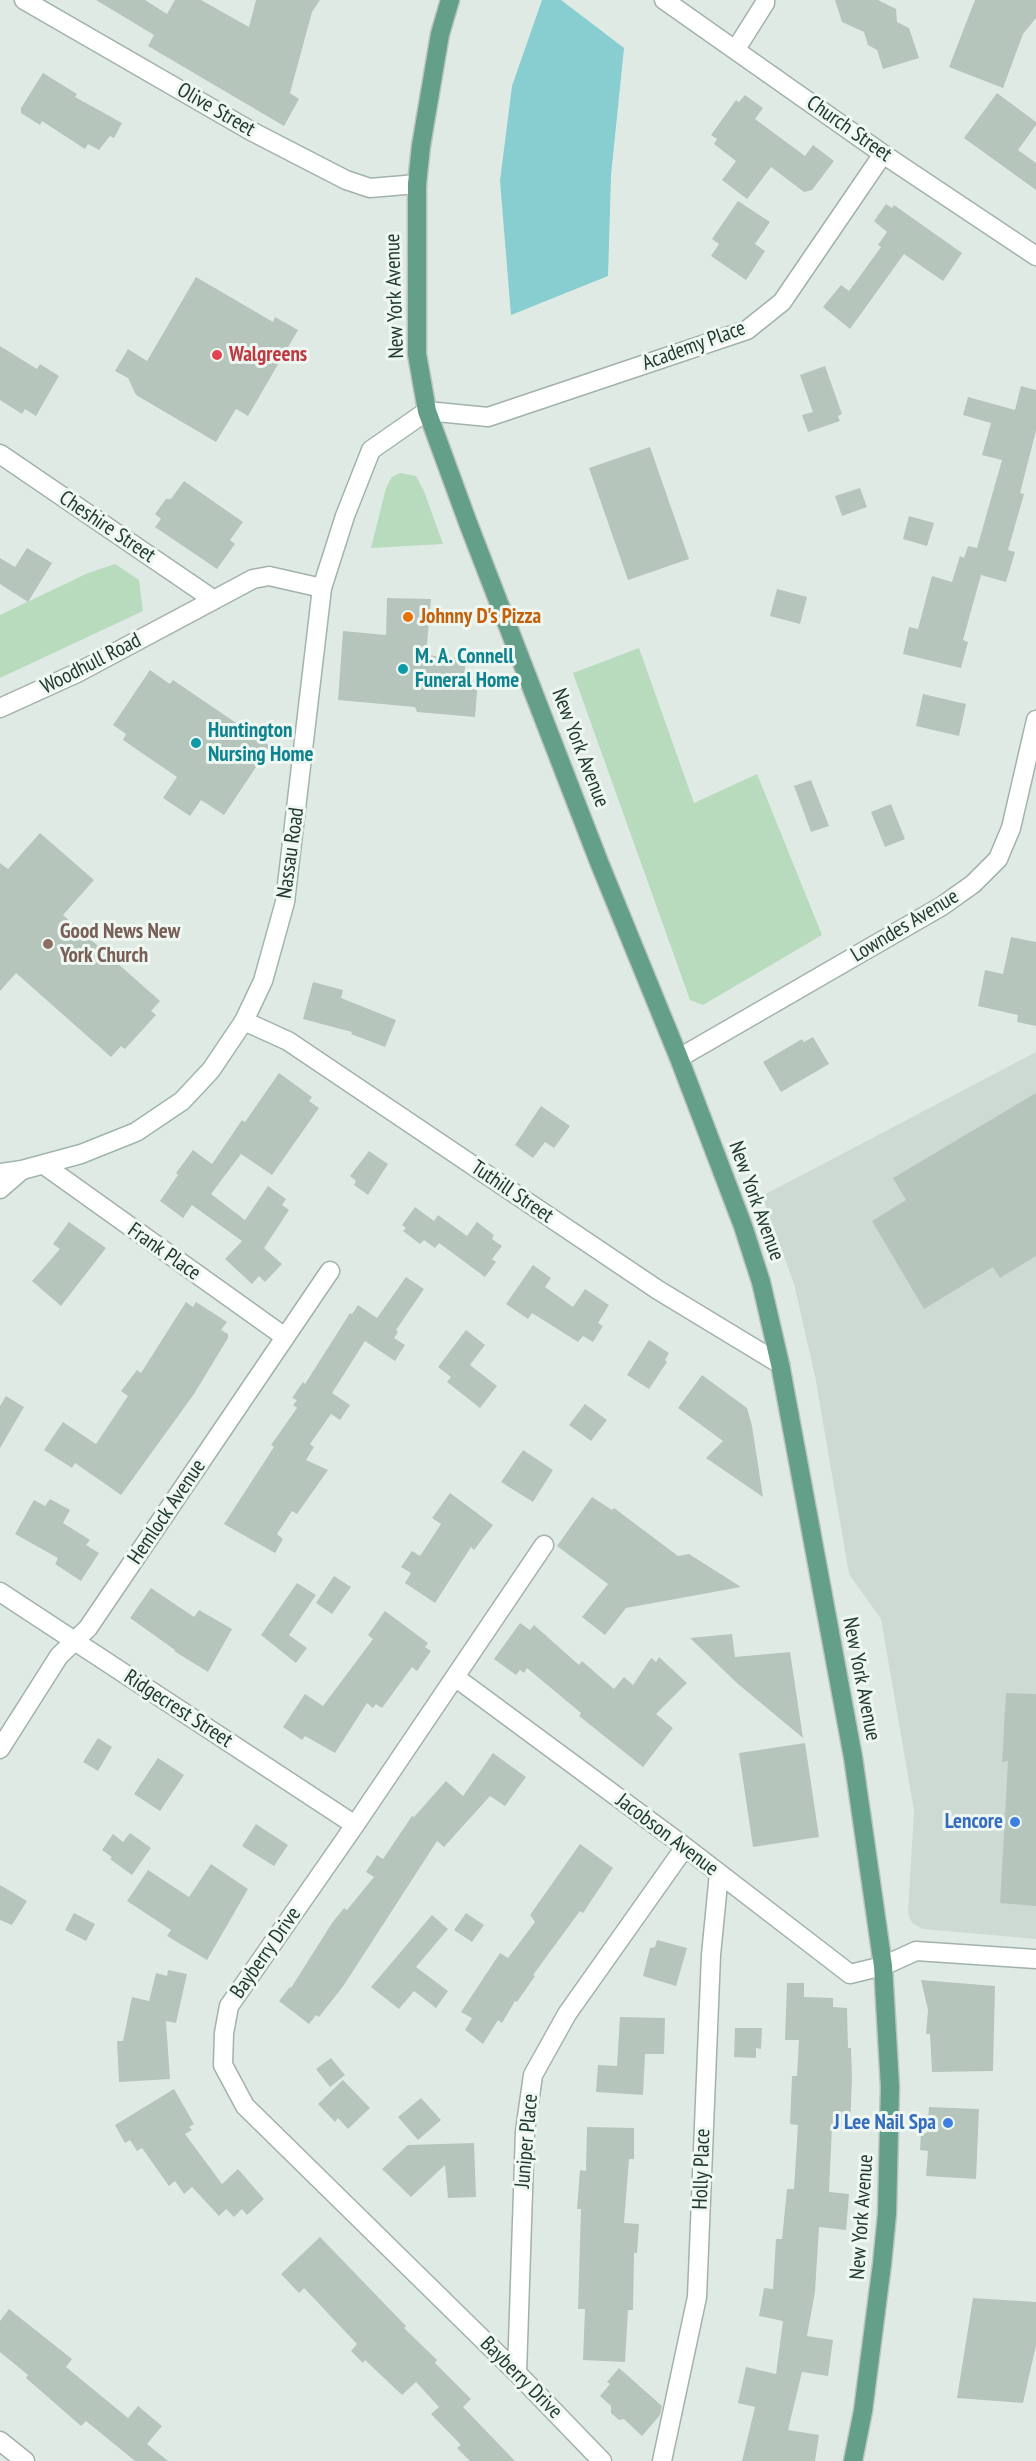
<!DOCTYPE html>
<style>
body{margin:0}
canvas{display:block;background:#dfeae4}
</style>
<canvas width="1036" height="2461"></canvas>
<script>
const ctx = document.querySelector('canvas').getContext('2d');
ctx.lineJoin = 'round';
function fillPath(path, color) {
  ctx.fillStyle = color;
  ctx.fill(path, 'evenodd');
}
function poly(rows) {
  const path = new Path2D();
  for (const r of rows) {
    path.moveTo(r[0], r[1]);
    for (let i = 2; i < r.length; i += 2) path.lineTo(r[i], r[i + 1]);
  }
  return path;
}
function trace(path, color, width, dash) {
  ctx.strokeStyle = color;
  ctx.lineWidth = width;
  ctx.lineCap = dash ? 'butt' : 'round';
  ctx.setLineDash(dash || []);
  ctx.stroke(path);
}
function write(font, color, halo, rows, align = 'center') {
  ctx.font = font + ' "PT Sans Narrow",sans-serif';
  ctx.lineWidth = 6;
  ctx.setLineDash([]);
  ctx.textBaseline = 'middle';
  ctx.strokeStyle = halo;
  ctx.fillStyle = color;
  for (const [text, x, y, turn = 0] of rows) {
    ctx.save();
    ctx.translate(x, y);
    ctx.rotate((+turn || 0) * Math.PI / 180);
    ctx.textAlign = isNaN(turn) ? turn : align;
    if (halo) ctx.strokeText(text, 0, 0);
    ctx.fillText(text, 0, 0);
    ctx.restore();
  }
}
fillPath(poly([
 [1036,1052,1036,1939,923,1929,912,1923,908,1913,914,1811,881,1619,849,1574,815,1376,794,1284,762,1196]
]), '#cddad3');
fillPath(poly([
 [400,473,416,476,424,491,443,544,371,548,386,488,392,477],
 [115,564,139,580,143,611,0,678,0,615,88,573],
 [639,648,694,803,757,774,822,935,703,1005,690,1000,573,673]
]), '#b8dbbd');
fillPath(poly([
 [542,0,561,0,624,48,611,175,608,276,511,315,500,181,512,86]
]), '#88cdcf');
fillPath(poly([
 [96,0,145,0,167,14,175,0,201,0,249,27,256,0,320,0,312,12,290,93,299,99,284,126,148,46,154,35],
 [835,0,878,0,896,9,897,22,909,28,919,58,883,69,877,50,868,45,864,32,842,22],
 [975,0,1036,0,1036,18,1023,34,1003,88,949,67],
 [43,73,77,94,75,97,122,123,114,138,110,136,99,150,88,144,85,149,42,121,40,125,21,113,21,108],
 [997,93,1036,122,1036,125,1018,150,1036,163,1036,190,964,138],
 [745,95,763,108,755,119,805,156,813,145,834,161,812,190,804,192,771,167,747,199,722,180,736,161,714,144,717,139,711,135,736,100,739,102],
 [738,201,770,222,755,244,765,251,746,280,711,256,719,244,712,239],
 [886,204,892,208,894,205,962,253,943,281,904,254,850,329,823,307,841,285,849,291,881,247,878,245,887,232,874,221],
 [196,277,273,322,275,317,298,330,248,416,236,409,216,442,136,395,128,378,115,371,128,349,147,361],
 [0,346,37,369,40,364,59,376,36,416,25,409,22,414,0,400],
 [825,366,842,414,838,416,840,421,808,432,802,415,813,412,800,375],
 [1021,386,1036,390,1036,431,1020,493,1024,494,1008,550,1015,552,1006,582,981,575,963,640,968,642,961,668,903,654,909,627,918,629,932,576,952,582,960,556,964,558,968,546,977,548,1002,460,982,455,991,423,963,415,968,397,1015,410],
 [650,447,689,559,628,580,589,468],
 [184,481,243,522,230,540,235,544,217,569,155,527,161,519,155,514,166,499,171,499],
 [860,488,867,507,842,516,835,496],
 [909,516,934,523,927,546,903,539],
 [27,548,52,563,28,602,0,584,0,558,15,567],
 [777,589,807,597,800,624,770,616],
 [387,598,431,599,426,655,466,659,464,679,478,680,475,717,417,712,415,707,338,700,343,631,386,635],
 [150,670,170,684,173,680,270,746,224,815,201,800,190,816,163,798,177,777,123,740,126,734,113,725],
 [923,694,966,704,959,736,916,726],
 [811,780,829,826,811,832,794,786],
 [891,804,905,839,885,847,871,812],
 [40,833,94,880,63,915,160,1001,151,1011,156,1015,125,1049,121,1046,111,1057,16,973,0,991,0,863,8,869],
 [1011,937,1036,942,1036,1026,1017,1022,1018,1015,978,1006,985,970,1003,974],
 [313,982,343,990,341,998,396,1020,385,1047,351,1034,352,1032,303,1019],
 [813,1037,829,1064,781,1092,763,1062,802,1039,804,1042],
 [279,1073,312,1097,309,1101,319,1108,272,1175,241,1154,211,1194,245,1220,268,1186,286,1199,282,1205,289,1210,264,1248,282,1264,265,1282,259,1276,252,1284,225,1259,242,1241,192,1205,183,1218,160,1201,178,1175,176,1173,193,1150,212,1164,242,1120,245,1122],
 [1036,1093,1036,1256,1000,1278,993,1267,924,1309,872,1221,906,1200,893,1178],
 [541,1106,570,1126,554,1148,545,1142,533,1158,515,1145],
 [369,1151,388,1164,368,1195,354,1185,356,1181,350,1176],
 [415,1207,434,1221,438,1215,467,1236,477,1222,494,1235,492,1239,502,1246,492,1259,496,1262,485,1277,439,1243,435,1248,424,1240,420,1244,403,1231,406,1228,402,1225],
 [69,1222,106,1248,61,1306,32,1281,60,1249,53,1244],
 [533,1265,551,1278,545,1287,573,1307,585,1289,609,1305,598,1323,603,1326,593,1342,583,1336,578,1342,532,1313,528,1319,506,1304],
 [406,1277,424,1289,396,1330,398,1332,394,1338,405,1345,395,1361,365,1341,332,1393,350,1405,340,1420,331,1414,310,1444,314,1447,306,1460,328,1470,297,1514,292,1511,277,1534,283,1539,275,1553,224,1524,274,1447,271,1445,297,1408,293,1405,297,1400,292,1398,303,1382,305,1384,350,1313,352,1314,358,1305,377,1318],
 [186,1302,193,1307,196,1302,227,1322,221,1330,228,1334,228,1338,194,1394,121,1495,75,1463,72,1468,44,1450,63,1422,96,1444,128,1396,121,1391,137,1370,141,1373],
 [466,1330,485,1345,470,1365,497,1386,480,1408,447,1382,451,1377,438,1367],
 [649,1340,669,1353,665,1360,667,1362,649,1389,627,1375],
 [702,1375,747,1408,752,1426,763,1497,706,1458,723,1441,678,1408],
 [6,1396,24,1407,0,1448,0,1406],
 [585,1404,607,1420,591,1441,569,1425],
 [523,1450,553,1470,533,1502,501,1482],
 [450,1493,493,1525,474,1550,471,1547,435,1603,405,1583,411,1573,401,1567,412,1551,420,1556,441,1524,432,1518],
 [592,1497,612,1510,614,1508,678,1556,689,1554,741,1587,626,1608,605,1635,582,1617,608,1584,557,1546],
 [50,1499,70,1510,63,1523,90,1540,86,1545,99,1553,81,1581,55,1564,58,1558,15,1534,34,1500,45,1506],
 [334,1576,351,1587,332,1614,316,1603],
 [297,1583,316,1595,289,1635,307,1648,296,1663,261,1635],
 [151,1588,194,1617,199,1610,232,1629,208,1672,174,1651,175,1650,130,1618],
 [385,1611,428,1643,425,1647,431,1651,417,1671,412,1667,382,1708,376,1704,373,1708,367,1703,335,1753,305,1736,302,1740,283,1727,305,1694,323,1706,373,1639,368,1635],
 [520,1623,530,1630,534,1625,579,1665,582,1661,614,1689,624,1677,633,1685,651,1658,656,1662,659,1657,687,1683,656,1714,673,1728,643,1767,579,1716,581,1713,527,1668,524,1673,520,1670,516,1675,494,1659],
 [732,1634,735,1657,790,1652,803,1738,738,1684,690,1638],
 [1006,1693,1036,1694,1036,1906,1000,1903,1008,1761,1002,1762],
 [98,1738,112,1747,98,1771,83,1762],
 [805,1743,819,1837,753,1847,739,1753],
 [493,1753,526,1777,505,1806,490,1796,444,1847,437,1841,344,1985,319,2017,316,2015,309,2024,279,2001,290,1987,291,1988,332,1923,344,1908,347,1910,374,1877,366,1872,377,1855,383,1859,412,1816,414,1817,446,1781,463,1796],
 [158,1758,184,1775,160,1811,134,1794],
 [256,1824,288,1845,274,1866,242,1846],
 [130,1833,151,1848,132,1875,110,1859,112,1857,102,1850,113,1834,123,1842],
 [580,1844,613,1868,583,1913,580,1911,533,1975,535,1976,517,2002,515,2001,502,2023,498,2020,483,2044,465,2030,472,2018,461,2012,500,1953,508,1958,535,1922,530,1915],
 [211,1864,248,1889,207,1960,167,1936,171,1930,127,1901,148,1870,189,1897],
 [0,1885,27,1901,12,1925,0,1920],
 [74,1913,95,1924,86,1941,65,1930],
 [466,1913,484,1925,472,1942,454,1930],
 [432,1915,448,1929,416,1967,448,1991,436,2008,414,1991,399,2009,371,1987],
 [657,1940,687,1948,676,1986,643,1976,650,1948,655,1947],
 [168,1970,187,1974,176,2023,166,2021,170,2079,119,2082,117,2041,123,2041,132,1997,149,2001,156,1973,167,1976],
 [921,1980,995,1986,993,2071,932,2072,930,2034,926,2034,928,2010],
 [787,1983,804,1983,804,1997,833,1998,833,2007,847,2008,848,2048,851,2048,852,2079,850,2127,832,2126,829,2192,849,2194,846,2230,819,2227,815,2292,807,2336,833,2340,828,2376,802,2372,788,2430,819,2435,815,2461,742,2461,755,2407,738,2403,746,2367,776,2374,783,2321,759,2316,764,2288,773,2289,776,2239,782,2239,787,2189,794,2189,798,2125,790,2124,792,2076,797,2076,799,2040,785,2040],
 [620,2017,665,2018,664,2054,645,2054,643,2095,596,2092,598,2065,617,2066],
 [735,2028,762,2028,761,2049,756,2048,756,2058,734,2057],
 [331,2058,345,2075,330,2087,316,2069],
 [343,2080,370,2108,348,2129,338,2118,335,2122,318,2104],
 [174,2089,194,2124,189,2127,192,2130,185,2134,222,2184,238,2169,264,2199,247,2215,242,2209,234,2217,226,2209,219,2216,192,2187,184,2194,175,2181,169,2186,142,2148,137,2151,130,2140,125,2143,115,2125],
 [421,2098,441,2120,418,2140,398,2117],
 [929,2107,979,2109,976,2179,926,2176,928,2151,920,2150,921,2133,927,2133],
 [587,2127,634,2128,634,2159,629,2159,624,2223,639,2224,637,2253,634,2253,633,2310,628,2310,625,2362,583,2360,585,2309,578,2309,581,2209,577,2209,580,2170,586,2171],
 [474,2143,476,2197,448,2198,445,2165,411,2197,382,2169,408,2145],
 [320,2237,406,2326,404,2328,437,2360,435,2363,471,2399,463,2407,515,2461,470,2461,457,2448,461,2445,431,2414,439,2407,416,2382,402,2395,365,2360,363,2363,351,2351,357,2344,304,2288,299,2293,281,2274],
 [973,2298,1036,2302,1036,2345,1023,2403,957,2398],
 [9,2309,72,2359,66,2367,128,2418,138,2406,162,2426,147,2444,168,2461,135,2461,86,2421,81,2426,26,2378,28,2375,0,2352,0,2321],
 [619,2368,662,2406,660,2415,642,2436,624,2419,619,2420,611,2413,611,2406,600,2396,610,2384,607,2382]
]), '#b5c5bc');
const street = poly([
 [24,0,251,131,346,180,370,188,417,184],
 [664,0,883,154,1036,256],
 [736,49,765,3,765,0],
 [427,411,488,417,747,330,782,302,883,154],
 [0,454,214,600],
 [0,708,77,673,253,579,269,576,322,588],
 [244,1021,288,1041,658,1290,780,1364],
 [679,1058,942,906,973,884,998,859,1011,828,1036,720],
 [44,1165,285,1337],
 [0,1189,22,1170],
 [544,1545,355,1825,229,2006,224,2033,223,2065,245,2106,517,2373,602,2461],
 [0,1592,355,1825],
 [455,1677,685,1847,850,1974,883,1966,916,1951,1036,1959],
 [0,1749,59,1656,88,1628,330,1271],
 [517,2373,525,2131,533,2075,567,2014,685,1847],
 [0,2441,25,2461],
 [662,2461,697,2297,711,1955,719,1873]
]);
const secondary = poly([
 [0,1173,22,1170,81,1154,136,1132,182,1101,211,1070,244,1021,263,981,285,902,322,588,345,516,371,450,427,411]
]);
const primary = poly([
 [450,0,440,34,421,146,417,184,417,354,427,411,468,523,599,862,679,1058,743,1226,761,1282,780,1364,853,1757,883,1966,890,2087,887,2214,882,2264,863,2411,853,2461]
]);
trace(street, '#a2b2aa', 21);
trace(secondary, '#9fb6aa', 21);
trace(primary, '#bcc4c1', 21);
trace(street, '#fff', 18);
trace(secondary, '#fff', 18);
trace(primary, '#649f89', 18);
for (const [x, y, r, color] of [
 [217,355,6,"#e0444e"],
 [408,617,6,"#e8710a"],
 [403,669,6,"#0f9aa8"],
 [196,743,6,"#0f9aa8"],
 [48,944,6,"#8d6e63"],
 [1015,1822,6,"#3f7fe0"],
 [948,2123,6,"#3f7fe0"]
]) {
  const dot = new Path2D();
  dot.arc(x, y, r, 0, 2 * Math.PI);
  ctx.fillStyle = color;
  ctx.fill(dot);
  trace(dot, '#eff7f2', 2);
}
write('21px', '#213a30', '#eff7f2', [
 ["Olive Street",216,110,30],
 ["Church Street",849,129,35],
 ["New York Avenue",395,296,-92],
 ["Academy Place",694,346,-20],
 ["Cheshire Street",107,527,34],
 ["Woodhull Road",91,664,-27],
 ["New York Avenue",580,748,69],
 ["Nassau Road",291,853,-82],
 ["Lowndes Avenue",905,926,-31],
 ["Tuthill Street",512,1192,34],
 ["New York Avenue",756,1201,70],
 ["Frank Place",164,1252,35],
 ["Hemlock Avenue",167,1512,-56],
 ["New York Avenue",861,1679,79],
 ["Ridgecrest Street",178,1709,33],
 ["Jacobson Avenue",667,1835,37],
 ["Bayberry Drive",266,1953,-55],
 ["Juniper Place",527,2141,-85],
 ["Holly Place",702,2169,-88],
 ["New York Avenue",862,2217,-86],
 ["Bayberry Drive",521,2378,45]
]);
write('bold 21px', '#be3a42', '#eff7f2', [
 ["Walgreens",229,355]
], 'left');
write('bold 21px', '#c56008', '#eff7f2', [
 ["Johnny D's Pizza",420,617]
], 'left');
write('bold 21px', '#0d838f', '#eff7f2', [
 ["M. A. Connell",415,657],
 ["Funeral Home",415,681],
 ["Huntington",208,731],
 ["Nursing Home",208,755]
], 'left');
write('bold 21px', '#785e54', '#eff7f2', [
 ["Good News New",60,932],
 ["York Church",60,956]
], 'left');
write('bold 21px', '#366cbe', '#eff7f2', [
 ["Lencore",1003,1822],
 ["J Lee Nail Spa",936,2123]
], 'right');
</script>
